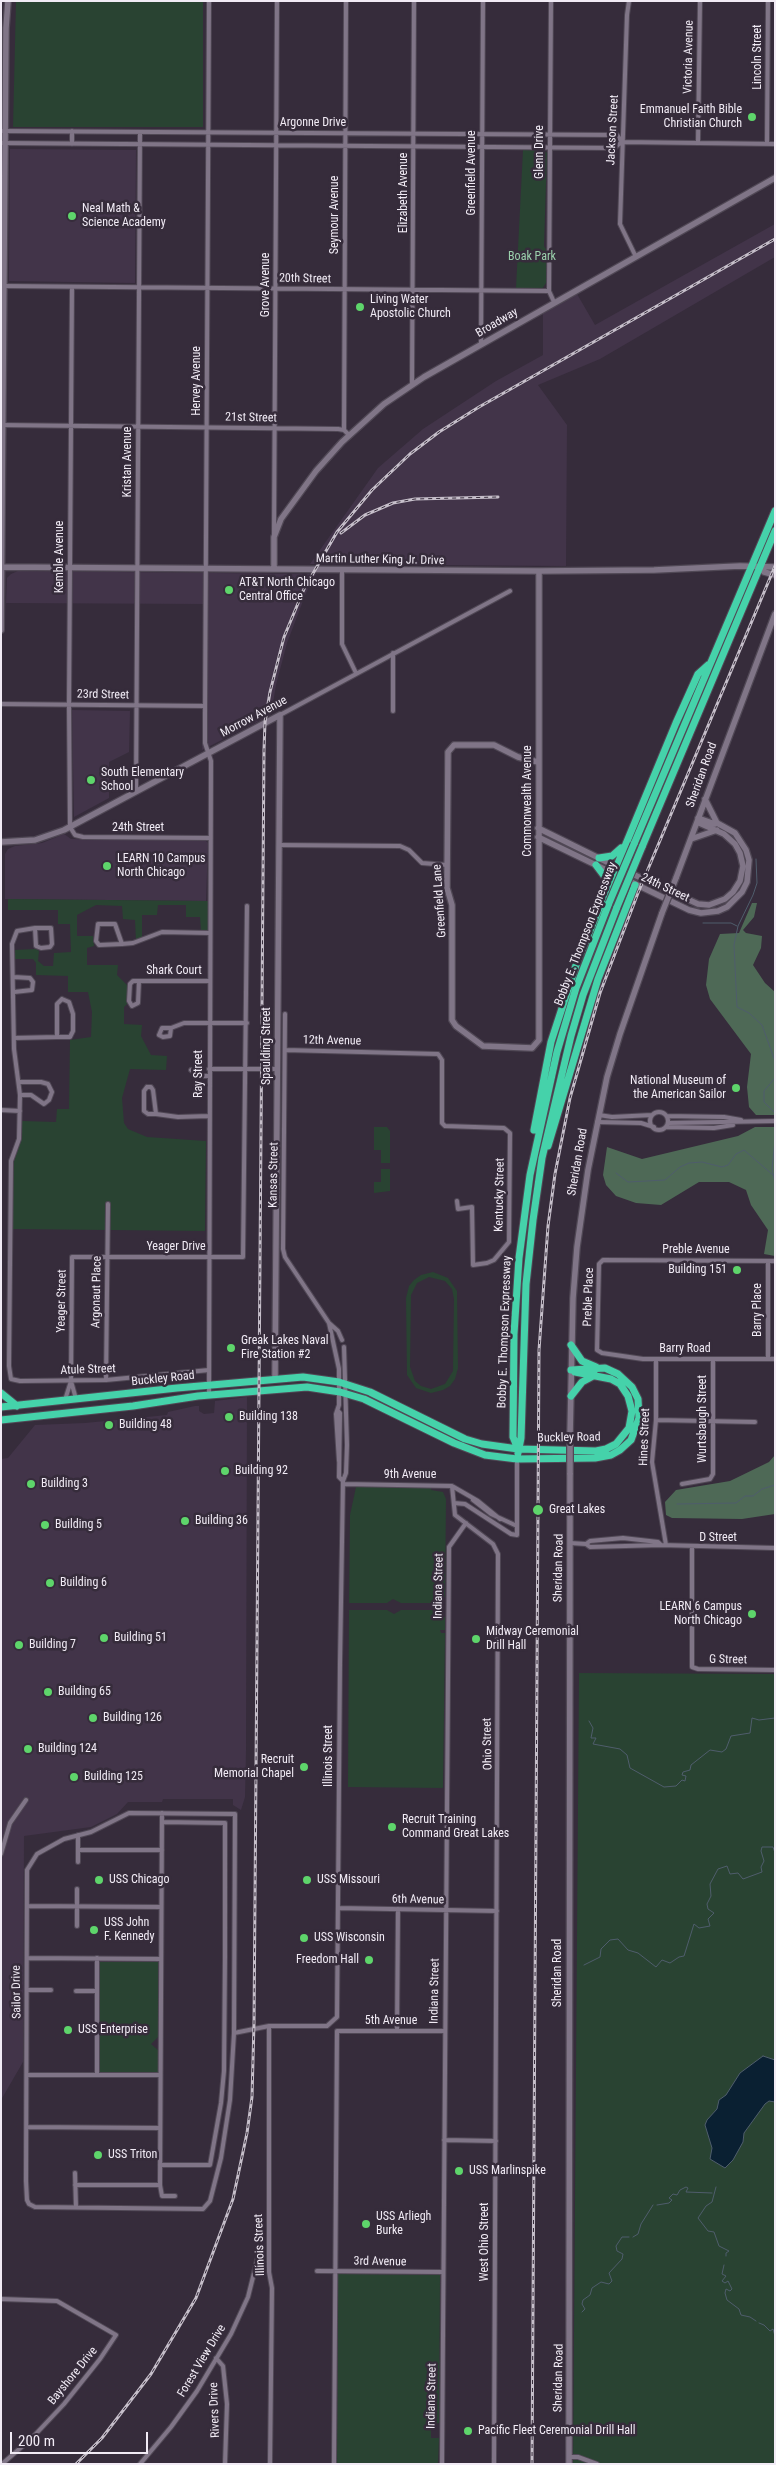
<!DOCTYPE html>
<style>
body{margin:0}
#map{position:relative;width:776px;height:2465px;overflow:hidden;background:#362c3b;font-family:"Roboto Condensed",sans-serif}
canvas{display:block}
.frame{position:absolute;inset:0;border:2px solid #f1ebf5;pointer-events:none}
.scale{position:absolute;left:10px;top:2432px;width:138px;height:22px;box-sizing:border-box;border:2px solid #f1ebf5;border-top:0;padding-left:6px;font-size:15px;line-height:18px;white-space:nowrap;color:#f1ebf5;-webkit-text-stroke:4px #362c3b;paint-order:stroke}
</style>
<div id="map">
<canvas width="776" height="2465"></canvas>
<div class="frame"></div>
<div class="scale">200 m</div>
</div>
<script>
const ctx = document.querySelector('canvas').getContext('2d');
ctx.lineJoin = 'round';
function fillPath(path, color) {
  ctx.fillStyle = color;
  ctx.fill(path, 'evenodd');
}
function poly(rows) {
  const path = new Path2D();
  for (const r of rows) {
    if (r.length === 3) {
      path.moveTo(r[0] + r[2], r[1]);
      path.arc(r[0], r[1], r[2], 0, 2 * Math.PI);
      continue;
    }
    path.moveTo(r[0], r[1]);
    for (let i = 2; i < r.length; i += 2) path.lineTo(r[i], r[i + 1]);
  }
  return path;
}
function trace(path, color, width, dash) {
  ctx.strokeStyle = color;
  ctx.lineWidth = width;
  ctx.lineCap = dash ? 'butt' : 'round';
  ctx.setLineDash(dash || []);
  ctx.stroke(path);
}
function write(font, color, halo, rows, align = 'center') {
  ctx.font = font + ' "Roboto Condensed",sans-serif';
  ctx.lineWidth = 5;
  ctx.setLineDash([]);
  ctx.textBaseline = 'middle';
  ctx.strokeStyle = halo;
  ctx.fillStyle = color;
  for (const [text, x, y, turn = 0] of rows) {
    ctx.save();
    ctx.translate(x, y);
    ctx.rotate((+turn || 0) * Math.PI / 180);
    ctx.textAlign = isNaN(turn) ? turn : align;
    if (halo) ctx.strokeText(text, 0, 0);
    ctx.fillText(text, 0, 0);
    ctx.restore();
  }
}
fillPath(poly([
 [10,149,136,150,135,283,9,281],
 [775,224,775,257,600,359,538,385,567,425,566,566,310,564,378,468,423,429,496,381,543,355,543,313,577,294,595,325],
 [18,571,316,574,306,593,287,643,276,685,271,715,202,750,203,604,6,603,7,578,11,574],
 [72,710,130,711,129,752,109,762,109,798,74,817],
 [64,834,71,839,205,840,208,843,206,901,5,899,5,854,8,849,15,846,42,843],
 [247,1397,246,1751,245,1797,241,1810,233,1805,233,1799,163,1799,162,1802,128,1802,117,1814,91,1827,24,1836,23,2062,1,2100,1,1459,8,1458,35,1425,85,1423,167,1415,168,1412,195,1406,199,1406,199,1411,204,1414,214,1413,215,1401]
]), '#423449');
fillPath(poly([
 [16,1,203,1,203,127,13,127],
 [523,150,545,151,547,153,544,246,547,251,546,283,542,289,516,288],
 [8,899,208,901,208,931,201,931,200,917,186,917,186,905,158,905,157,915,142,915,142,939,136,941,135,920,123,919,122,906,96,905,77,915,77,936,93,936,94,946,87,948,87,965,118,965,117,975,128,986,127,1004,124,1007,124,1024,142,1025,141,1036,151,1055,167,1056,166,1070,130,1069,122,1098,124,1123,128,1129,147,1137,206,1141,205,1231,13,1229,13,1164,22,1138,22,1121,56,1122,57,1109,69,1109,70,1040,91,1037,92,1012,88,992,68,992,68,976,36,975,36,963,33,959,15,959,14,950,36,949,39,951,38,961,44,966,53,966,54,953,71,952,70,924,58,924,58,910,8,910],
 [374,1127,387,1127,390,1131,390,1163,381,1163,381,1150,374,1150],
 [381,1169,390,1169,390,1191,374,1193,374,1182,381,1182],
 [433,1272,448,1278,457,1291,458,1368,455,1379,450,1386,443,1390,431,1393,416,1388,407,1375,406,1298,409,1286,414,1280,421,1275],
 [429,1277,445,1281,452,1289,454,1299,453,1371,445,1384,431,1389,421,1386,415,1381,410,1367,411,1295,417,1283],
 [356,1487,431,1487,431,1490,443,1492,446,1499,445,1597,437,1598,432,1603,401,1603,393,1599,387,1603,349,1603,350,1515],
 [349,1610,387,1610,394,1614,401,1610,432,1610,437,1616,445,1617,445,1630,440,1630,441,1633,445,1633,443,1788,348,1787],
 [579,1673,775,1674,775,2464,573,2464],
 [100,1962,158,1962,158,2037,151,2044,158,2050,158,2073,99,2073],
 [338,2274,440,2275,439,2423,431,2424,431,2438,439,2438,438,2464,337,2464]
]), '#294332');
fillPath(poly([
 [752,903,757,903,754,917,743,930,746,933,762,936,761,948,753,965,765,983,775,992,775,1115,756,1115,749,1107,747,1087,751,1054,710,999,706,985,709,959,720,934,739,933],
 [755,1127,775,1127,775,1256,764,1254,768,1230,751,1205,746,1190,729,1182,699,1182,661,1205,636,1203,616,1196,606,1185,603,1175,607,1147,642,1159,738,1136],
 [775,1455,775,1514,742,1519,672,1518,666,1515,665,1502,676,1490,730,1481,769,1462]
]), '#4e6956');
const water = poly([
 [763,2056,775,2060,775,2102,769,2101,765,2104,744,2133,743,2142,733,2160,725,2168,710,2159,712,2148,705,2125,707,2120,717,2109,719,2100,726,2095,740,2073,763,2056]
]);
fillPath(water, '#0a2032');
trace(water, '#4f5d6c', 1);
trace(poly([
 [756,859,757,883,753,895,738,926,734,945,737,1007,749,1013,762,1025,775,1061],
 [703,923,731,923,737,926],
 [775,1078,764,1091,764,1102,775,1113],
 [775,1140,772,1169,775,1182],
 [616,1173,628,1182,665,1180,680,1167,689,1163,702,1162,722,1167,728,1165,736,1154,744,1150,773,1175],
 [677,1504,736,1503,745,1496,753,1496,762,1489,775,1485],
 [589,1721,593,1728,591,1738,596,1738,593,1744,620,1749,627,1755,630,1768,664,1787,676,1786,682,1780,685,1781,686,1776,682,1775,683,1772,690,1770,691,1765,710,1750,722,1752,726,1749,731,1736,750,1733,752,1718,759,1720,775,1718],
 [584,1965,600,1957,601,1949,610,1940,618,1939,628,1950,638,1953,656,1967,662,1960,670,1963,679,1957,684,1956,694,1924,699,1928,710,1926,708,1919,714,1913,708,1909,707,1904,711,1896,710,1884,718,1869,727,1866,730,1874,738,1873,743,1879,762,1872,761,1867,764,1861,761,1851,762,1847,773,1847,775,1853],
 [716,2187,712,2202,706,2206,698,2218,708,2231,714,2232,719,2246,729,2251,726,2253,726,2256],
 [657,2205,669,2203,672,2200,669,2198,673,2194,677,2195,680,2190,686,2187,688,2188,686,2192,712,2193],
 [633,2237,638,2234,641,2224,653,2205],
 [724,2265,722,2274,726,2276,722,2281,725,2283,728,2281,732,2289,730,2291,726,2289,725,2293,727,2300,739,2309,741,2315,750,2317,756,2321],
 [582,2312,585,2309,582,2304,583,2300,590,2295,592,2288,601,2282,609,2284,612,2281,609,2273,622,2259,623,2254,617,2251,616,2246,622,2237,629,2237],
 [759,2323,764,2325,770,2331,773,2329,775,2336]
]), '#4f5d6c', 1);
const street = poly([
 [551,1,549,291,554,302],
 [629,1,627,15,620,224,636,257],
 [1,131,617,135,622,142],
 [1,143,614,148,622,142,775,144],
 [698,143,700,1],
 [767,143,768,1],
 [72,144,72,131],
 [3,286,549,291],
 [72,287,69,705,70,827,75,835,83,837,210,838],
 [481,344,483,1],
 [412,384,414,1],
 [1,425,338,429,344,430,349,435],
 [344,430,346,1],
 [274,534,277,1],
 [342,570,342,644,356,673],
 [393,653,393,711],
 [1,704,205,706],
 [280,715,510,591],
 [136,792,140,132],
 [279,845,400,846,409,850,422,863,447,865],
 [35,928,51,928,52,944,50,947,41,948,36,946,35,928,17,931,12,944,14,1049,20,1095,19,1139,11,1161,9,1366,11,1379,20,1381,106,1380,209,1370],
 [122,944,115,924,98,924,96,941,99,945,122,944,133,943,162,932,210,933],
 [14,977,30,978,33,982,32,990,14,992],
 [139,981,138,1003,132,1006,129,1001,130,984,133,981,210,981],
 [62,999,69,1002,73,1014,73,1031,70,1037,57,1037,57,1004,62,999],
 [285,1014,283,1249,285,1257,329,1323],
 [171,1028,170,1036,163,1037,159,1035,162,1028,171,1028,184,1023,247,1023],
 [14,1038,57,1037],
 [285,1050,438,1054,442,1060,442,1123,445,1126,504,1128,510,1133,509,1242,494,1260,487,1263,473,1265,472,1207,458,1209,457,1201],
 [209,1069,277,1069],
 [191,1070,199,1076,209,1076],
 [20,1082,41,1082,48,1084,52,1092,49,1100,44,1104,31,1095,20,1095],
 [147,1087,151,1087,153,1090,156,1114,148,1114,144,1111,144,1091,147,1087],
 [1,1110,20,1111],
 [659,1121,9],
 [156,1114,178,1117,209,1116],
 [599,1115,612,1117,652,1115],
 [667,1116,724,1117,741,1120],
 [597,1122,641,1123,654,1127],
 [668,1123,775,1121],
 [666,1127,714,1128,733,1125],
 [768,1261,768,1359],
 [775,1261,603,1260,599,1264,597,1350,602,1353,643,1359,775,1359],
 [656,1359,656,1420,652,1462,666,1545],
 [106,1380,108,1204],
 [71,1381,76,1399],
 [209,1395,211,761,205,743,205,716,209,1],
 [65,1400,71,1381,72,1257,243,1257,247,906],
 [338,1411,340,1413,339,1477,343,1481],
 [656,1420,755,1422],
 [339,1461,336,1414,339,1405,339,1369,329,1323,338,1331,342,1340],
 [343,1484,452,1486,478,1501,500,1519],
 [682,1484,710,1479,713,1474,713,1359],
 [452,1486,455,1515,493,1544,498,1554,494,2464],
 [473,1500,491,1514,517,1526],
 [454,1503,465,1504,511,1534,517,1535,517,1459],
 [570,1543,586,1544,590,1547,661,1545,775,1548],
 [586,1544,590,1541,623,1538,658,1542,661,1545],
 [692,1547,692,1667,698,1669,775,1670],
 [162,1813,160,2185,162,2196,175,2196],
 [78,1850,162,1850],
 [1,1854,10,1823,26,1800],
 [78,1862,78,1835],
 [77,1889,77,1926],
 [27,1906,161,1907],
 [338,1908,497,1911],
 [27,1958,161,1959],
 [28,1990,51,1990],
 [76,1991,97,1991],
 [269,2026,269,2272,272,2288,270,2464],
 [397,2031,398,1909],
 [234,2033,235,1814,129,1813,91,1832,64,1839,37,1854,27,1870,26,2181,27,2200,29,2204,35,2207,203,2209,210,2201,221,2158,230,2100,234,2033,269,2026,327,2026,337,2017,340,1663,343,1481,346,1473,347,1445,344,1347],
 [28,2075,160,2075],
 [97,2075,97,1958],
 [27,2127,160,2128],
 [444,2140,496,2141],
 [160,2165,210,2165,221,2103,224,2071,225,1956,225,1823,162,1822],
 [75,2173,76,2207],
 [75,2185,160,2185],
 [317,2271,443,2272],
 [1,2299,57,2301,116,2335,100,2359,64,2404,32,2438,2,2464],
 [216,2358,223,2366,227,2404,225,2464],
 [569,2457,578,2457,597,2464],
 [140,2464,171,2427,197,2391,231,2334,248,2297,258,2257],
 [334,2464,337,2031,445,2031],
 [442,2464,449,1547,466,1523]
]);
const secondary = poly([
 [1,567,539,571,654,570,740,566,775,567],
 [759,567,764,572,775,575],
 [274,569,274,537,281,519,316,471,342,442,384,404,424,377,775,178],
 [1,630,6,28,8,1],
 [538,762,518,757,494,745,454,745,448,752,447,888,452,905,452,1020,456,1026,483,1046,532,1048,539,1040,539,571],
 [705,799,717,823],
 [538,828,619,868],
 [538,837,689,910,701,913,718,911,727,907,742,892,747,882,749,860,746,850,735,833,717,823,715,824,698,818],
 [691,839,717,830],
 [1,842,35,840,64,830,280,715,275,1378],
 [628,872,698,904,709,905,725,899,733,892,740,881,743,866,740,853,735,844,724,834,697,822],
 [676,878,775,614],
 [570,1436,573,1298,577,1247,588,1170,607,1077,620,1034,662,913],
 [569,2464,570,1473]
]);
const highway = poly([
 [634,844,775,511],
 [642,847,775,531],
 [599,858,612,856,621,848],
 [596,865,605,877,607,886],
 [534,1130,551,1042,577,962,676,723,698,674,708,665],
 [548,1146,598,979,635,885],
 [571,1345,582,1361,596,1367],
 [1,1393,17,1406],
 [571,1396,582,1382,595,1375],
 [1,1407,177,1388,303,1377,339,1382,370,1392,465,1439,482,1444,518,1449,596,1451,606,1449,616,1444,629,1428,632,1411,628,1396,620,1384,611,1379,575,1372],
 [1,1420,133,1406,198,1396,307,1387,340,1392,364,1399,454,1443,485,1455,517,1459,595,1458,611,1455,620,1450,631,1440,639,1418,638,1399,632,1387,618,1374,605,1368,571,1370],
 [518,1449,513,1437,514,1334,519,1258,530,1175,557,1052,576,988,609,903],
 [518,1453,521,1438,526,1284,533,1220,542,1158,571,1036,583,995,617,907]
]);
trace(street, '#504855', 6);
trace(secondary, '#504855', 8);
trace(highway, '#504855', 9);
trace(street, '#807587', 4);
trace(secondary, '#807587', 5.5);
trace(highway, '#45d2aa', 7);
const rail = poly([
 [341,533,365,515,393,503,415,499,498,497],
 [76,2464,102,2438,151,2374,196,2298,233,2199,247,2133,252,2097,254,2023,264,750,265,722,270,692,284,637,304,589,337,532,372,490,410,454,439,432,479,407,775,239],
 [532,2464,539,1350,548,1226,555,1174,570,1098,600,993,638,893,775,566]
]);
trace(rail, '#c6bfca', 3);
trace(rail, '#362c3b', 1, [4]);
const secondaryBridge = poly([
 [662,913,676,878],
 [570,1473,570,1436]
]);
const highwayBridge = poly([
 [609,903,634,844],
 [617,907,642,847]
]);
trace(secondaryBridge, '#504855', 8, []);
trace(highwayBridge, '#504855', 9, []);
trace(secondaryBridge, '#807587', 5.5);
trace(highwayBridge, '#45d2aa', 7);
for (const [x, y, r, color] of [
 [752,117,5,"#5ed56b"],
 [72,216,5,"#5ed56b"],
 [360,307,5,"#5ed56b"],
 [229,590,5,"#5ed56b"],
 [91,780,5,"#5ed56b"],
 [107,866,5,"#5ed56b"],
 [736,1088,5,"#5ed56b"],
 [737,1270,5,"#5ed56b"],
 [231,1348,5,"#5ed56b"],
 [229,1417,5,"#5ed56b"],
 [109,1425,5,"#5ed56b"],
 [225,1471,5,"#5ed56b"],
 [31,1484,5,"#5ed56b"],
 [538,1510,6,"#5ed56b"],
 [185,1521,5,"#5ed56b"],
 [45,1525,5,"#5ed56b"],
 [50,1583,5,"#5ed56b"],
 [752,1614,5,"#5ed56b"],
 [104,1638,5,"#5ed56b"],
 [476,1639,5,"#5ed56b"],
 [19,1645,5,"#5ed56b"],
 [48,1692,5,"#5ed56b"],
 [93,1718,5,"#5ed56b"],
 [28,1749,5,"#5ed56b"],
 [304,1767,5,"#5ed56b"],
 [74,1777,5,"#5ed56b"],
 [392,1827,5,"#5ed56b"],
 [99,1880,5,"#5ed56b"],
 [307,1880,5,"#5ed56b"],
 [94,1930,5,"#5ed56b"],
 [304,1938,5,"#5ed56b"],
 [369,1960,5,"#5ed56b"],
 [68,2030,5,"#5ed56b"],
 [98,2155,5,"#5ed56b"],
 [459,2171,5,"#5ed56b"],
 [366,2224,5,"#5ed56b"],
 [468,2431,5,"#5ed56b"]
]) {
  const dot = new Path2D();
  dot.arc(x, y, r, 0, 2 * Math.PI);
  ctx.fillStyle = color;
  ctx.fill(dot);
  trace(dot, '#362c3b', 2);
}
write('12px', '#f1ebf5', '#362c3b', [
 ["Victoria Avenue",689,57,-89],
 ["Lincoln Street",758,57,-90],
 ["Argonne Drive",313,123],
 ["Jackson Street",613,130,-87],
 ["Glenn Drive",540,152,-90],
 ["Greenfield Avenue",472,173,-90],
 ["Elizabeth Avenue",404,193,-90],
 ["Seymour Avenue",335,215,-90],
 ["20th Street",305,279,1],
 ["Grove Avenue",266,285,-90],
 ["Broadway",497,323,-30],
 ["Hervey Avenue",197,381,-90],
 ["21st Street",251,418,1],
 ["Kristan Avenue",128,462,-90],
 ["Kemble Avenue",60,557,-90],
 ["Martin Luther King Jr. Drive",380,560,1],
 ["23rd Street",103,695,1],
 ["Morrow Avenue",254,717,-28],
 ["Sheridan Road",702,775,-70],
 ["Commonwealth Avenue",528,801,-90],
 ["24th Street",138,828],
 ["24th Street",665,888,25],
 ["Greenfield Lane",440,901,-94],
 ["Bobby E. Thompson Expressway",586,934,-69],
 ["Shark Court",174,971],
 ["12th Avenue",332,1041,1],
 ["Spaulding Street",267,1046,-90],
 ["Ray Street",199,1074,-90],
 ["Sheridan Road",578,1162,-80],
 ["Kansas Street",274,1175,-89],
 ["Kentucky Street",500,1195,-89],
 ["Yeager Drive",176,1247],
 ["Preble Avenue",696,1250],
 ["Argonaut Place",97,1292,-89],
 ["Preble Place",589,1297,-88],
 ["Yeager Street",62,1301,-89],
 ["Barry Place",758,1310,-90],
 ["Bobby E. Thompson Expressway",505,1332,-88],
 ["Barry Road",685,1349],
 ["Atule Street",88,1370,-2],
 ["Buckley Road",163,1379,-6],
 ["Wurtsbaugh Street",703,1419,-90],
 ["Hines Street",645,1437,-88],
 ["Buckley Road",569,1438,-1],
 ["9th Avenue",410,1475],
 ["D Street",718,1538],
 ["Sheridan Road",559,1568,-89],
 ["Indiana Street",439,1586,-89],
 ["G Street",728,1660,1],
 ["Ohio Street",488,1744,-91],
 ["Illinois Street",329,1756,-90],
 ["6th Avenue",418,1900,1],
 ["Sheridan Road",558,1973,-90],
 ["Indiana Street",435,1991,-89],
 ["Sailor Drive",17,1992,-91],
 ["5th Avenue",391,2021],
 ["West Ohio Street",485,2242,-90],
 ["Illinois Street",260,2245,-92],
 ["3rd Avenue",380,2262,1],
 ["Forest View Drive",202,2361,-59],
 ["Bayshore Drive",73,2376,-51],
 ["Sheridan Road",559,2378,-89],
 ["Indiana Street",432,2396,-89],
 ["Rivers Drive",215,2410,-92]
]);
write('12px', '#f1ebf5', '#362c3b', [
 ["Emmanuel Faith Bible",742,110,"right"],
 ["Christian Church",742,124,"right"],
 ["Neal Math &",82,209],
 ["Science Academy",82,223],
 ["Living Water",370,300],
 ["Apostolic Church",370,314],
 ["AT&T North Chicago",239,583],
 ["Central Office",239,597],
 ["South Elementary",101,773],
 ["School",101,787],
 ["LEARN 10 Campus",117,859],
 ["North Chicago",117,873],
 ["National Museum of",726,1081,"right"],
 ["the American Sailor",726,1095,"right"],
 ["Building 151",727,1270,"right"],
 ["Greak Lakes Naval",241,1341],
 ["Fire Station #2",241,1355],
 ["Building 138",239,1417],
 ["Building 48",119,1425],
 ["Building 92",235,1471],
 ["Building 3",41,1484],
 ["Great Lakes",549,1510],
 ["Building 36",195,1521],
 ["Building 5",55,1525],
 ["Building 6",60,1583],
 ["LEARN 6 Campus",742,1607,"right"],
 ["North Chicago",742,1621,"right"],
 ["Midway Ceremonial",486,1632],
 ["Drill Hall",486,1646],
 ["Building 51",114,1638],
 ["Building 7",29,1645],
 ["Building 65",58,1692],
 ["Building 126",103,1718],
 ["Building 124",38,1749],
 ["Recruit",294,1760,"right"],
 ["Memorial Chapel",294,1774,"right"],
 ["Building 125",84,1777],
 ["Recruit Training",402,1820],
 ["Command Great Lakes",402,1834],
 ["USS Chicago",109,1880],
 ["USS Missouri",317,1880],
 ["USS John",104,1923],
 ["F. Kennedy",104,1937],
 ["USS Wisconsin",314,1938],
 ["Freedom Hall",359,1960,"right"],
 ["USS Enterprise",78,2030],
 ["USS Triton",108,2155],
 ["USS Marlinspike",469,2171],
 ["USS Arliegh",376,2217],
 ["Burke",376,2231],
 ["Pacific Fleet Ceremonial Drill Hall",478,2431]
], 'left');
write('12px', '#9bd0ac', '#362c3b', [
 ["Boak Park",532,257]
]);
</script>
